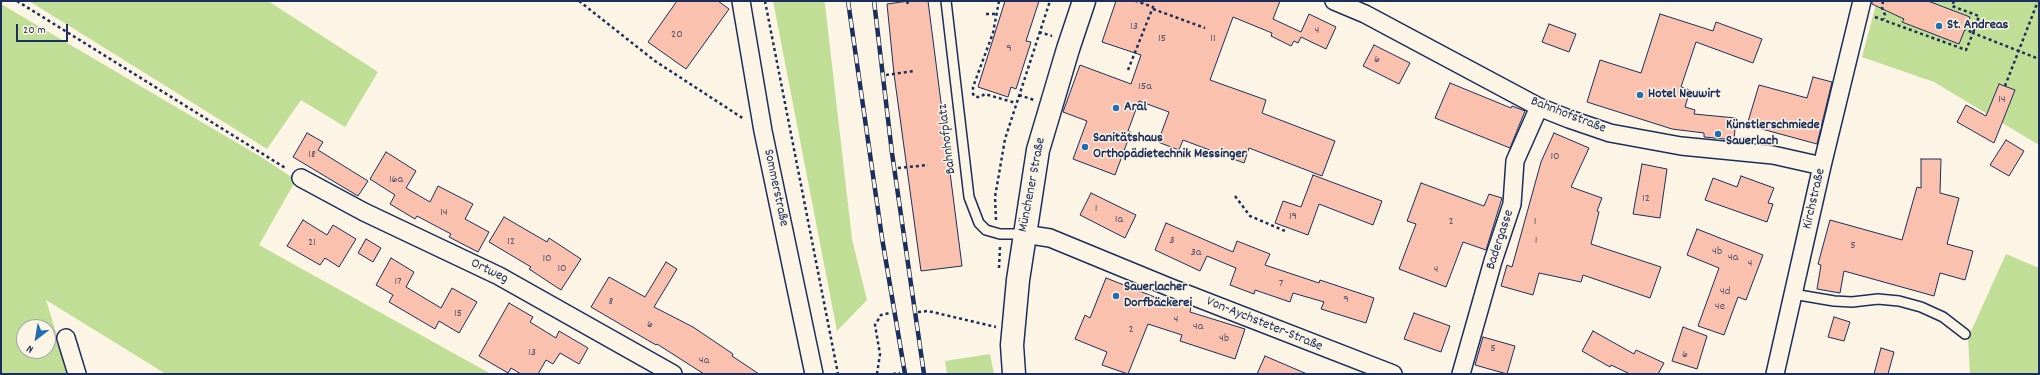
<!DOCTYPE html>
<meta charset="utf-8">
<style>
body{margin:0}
#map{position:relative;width:2040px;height:375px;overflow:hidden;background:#fcf5e5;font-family:Dekko,sans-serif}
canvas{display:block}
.frame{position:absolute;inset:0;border:2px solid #1b2f5e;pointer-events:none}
.north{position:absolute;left:16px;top:319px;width:40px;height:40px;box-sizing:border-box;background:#fcf5e5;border:1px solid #a2a6af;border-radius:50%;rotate:211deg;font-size:11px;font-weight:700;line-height:16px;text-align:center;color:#1b2f5e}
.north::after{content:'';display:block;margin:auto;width:14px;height:18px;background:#1f6fb2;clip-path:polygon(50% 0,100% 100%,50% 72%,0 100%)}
.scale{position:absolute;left:16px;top:24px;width:52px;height:18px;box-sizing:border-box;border:2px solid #1b2f5e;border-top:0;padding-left:5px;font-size:12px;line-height:14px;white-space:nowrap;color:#1b2f5e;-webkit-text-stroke:3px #fcf5e5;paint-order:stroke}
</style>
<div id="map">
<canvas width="2040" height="375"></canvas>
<div class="frame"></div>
<div class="north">N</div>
<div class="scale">20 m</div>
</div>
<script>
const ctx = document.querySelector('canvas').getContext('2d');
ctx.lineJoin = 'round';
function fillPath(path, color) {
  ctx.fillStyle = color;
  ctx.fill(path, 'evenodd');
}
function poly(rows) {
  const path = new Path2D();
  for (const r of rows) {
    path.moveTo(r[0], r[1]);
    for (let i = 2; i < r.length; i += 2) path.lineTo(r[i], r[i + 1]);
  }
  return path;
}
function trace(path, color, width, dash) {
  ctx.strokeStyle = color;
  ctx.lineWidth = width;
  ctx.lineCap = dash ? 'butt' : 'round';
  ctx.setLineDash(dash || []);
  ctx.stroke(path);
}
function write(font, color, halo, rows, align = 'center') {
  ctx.font = font + ' Dekko,sans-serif';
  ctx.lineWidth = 3;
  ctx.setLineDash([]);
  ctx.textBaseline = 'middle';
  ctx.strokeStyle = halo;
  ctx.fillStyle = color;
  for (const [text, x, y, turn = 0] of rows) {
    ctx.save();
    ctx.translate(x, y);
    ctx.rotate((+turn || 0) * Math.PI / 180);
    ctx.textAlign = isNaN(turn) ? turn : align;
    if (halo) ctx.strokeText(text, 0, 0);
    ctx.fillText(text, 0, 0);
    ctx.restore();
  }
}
fillPath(poly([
 [29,1,268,1,378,72,345,127,301,100,267,149],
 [773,1,824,1,825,4,852,239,867,300,837,331],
 [1877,1,2039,1,2039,145,1934,82,1862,57],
 [1,4,261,157,296,180,259,245,491,374,166,374,46,300,69,374,1,374],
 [24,327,48,327,48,351,24,351],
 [2006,254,2039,268,2039,374,1970,374,1968,338],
 [990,354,994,374,947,374,945,361]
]), '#c0de96');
const building = poly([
 [677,1,718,1,729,9,686,69,648,42,677,1],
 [909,1,928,1,962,266,921,271,894,74,887,4,909,1],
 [1005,1,1039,1,1026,41,1031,42,1016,89,1011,87,1008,97,978,87,1005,1],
 [1116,1,1280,1,1273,19,1301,32,1309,14,1336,27,1326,49,1301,37,1298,43,1294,41,1291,46,1271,36,1272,33,1233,17,1210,80,1266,100,1262,113,1335,141,1322,176,1249,148,1244,163,1183,140,1179,150,1158,142,1169,112,1139,101,1128,131,1131,132,1115,175,1073,159,1087,121,1063,112,1080,65,1131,84,1141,55,1102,42,1116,1],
 [1872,1,1928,1,1970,17,1959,44,1902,22,1904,19,1872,4,1872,1],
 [1660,14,1713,31,1716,22,1762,39,1753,63,1696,42,1681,87,1690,90,1685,107,1695,110,1694,114,1736,118,1734,140,1704,137,1704,133,1672,129,1587,102,1600,60,1641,73,1660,14],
 [1549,24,1576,34,1569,52,1542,42,1549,24],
 [1374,45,1410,63,1399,84,1363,66,1374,45],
 [1813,77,1832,82,1817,144,1747,125,1759,85,1807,98,1813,77],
 [1450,83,1511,108,1512,106,1525,111,1510,148,1435,118,1450,83],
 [1999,84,2015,90,1994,143,1957,122,1966,105,1986,116,1999,84],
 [307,133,323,142,318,150,368,181,358,196,293,157,307,133],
 [1554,133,1589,148,1571,187,1602,198,1597,211,1599,212,1591,244,1661,267,1650,298,1583,275,1581,282,1539,273,1533,295,1501,286,1507,265,1512,267,1541,162,1554,133],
 [2006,140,2024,151,2009,176,1990,165,2006,140],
 [386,152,416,171,406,188,430,202,438,186,473,204,465,219,489,232,478,252,449,237,451,234,417,216,415,219,390,204,395,195,370,179,386,152],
 [1921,159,1941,159,1940,193,1959,198,1947,244,1973,251,1965,280,1940,273,1934,296,1844,271,1840,293,1817,289,1821,265,1818,264,1830,220,1902,240,1917,187,1921,188,1921,159],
 [1642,164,1667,169,1660,218,1633,214,1642,164],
 [1313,175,1382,201,1373,225,1319,204,1308,235,1275,223,1283,201,1301,207,1313,175],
 [1741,176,1774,188,1768,203,1773,204,1767,222,1705,200,1713,178,1737,187,1741,176],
 [1421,183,1484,206,1489,194,1502,198,1486,250,1463,242,1446,287,1399,269,1416,224,1407,221,1421,183],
 [1091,193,1136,215,1125,238,1080,215,1091,193],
 [504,217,547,242,549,238,581,259,561,290,529,269,531,267,489,242,504,217],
 [303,220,327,235,333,225,356,239,339,267,325,258,320,265,287,246,303,220],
 [1166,223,1233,252,1237,241,1270,254,1265,265,1319,283,1320,280,1374,298,1366,323,1321,309,1324,302,1293,293,1290,302,1255,290,1254,294,1230,285,1236,268,1207,256,1200,271,1155,250,1166,223],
 [1697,229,1763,255,1746,300,1738,297,1724,335,1698,326,1719,268,1687,255,1697,229],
 [366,239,381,248,373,262,358,253,366,239],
 [391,258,414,272,406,287,441,308,452,288,477,302,459,333,439,321,435,329,389,302,393,295,376,285,391,258],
 [666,262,677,269,654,307,693,327,733,354,732,356,759,374,704,374,657,344,656,345,591,307,609,277,645,297,666,262],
 [1106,278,1170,303,1171,301,1191,307,1190,312,1245,329,1235,359,1180,341,1182,335,1148,324,1128,374,1102,365,1107,352,1075,339,1085,315,1090,318,1106,278],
 [509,303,533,317,530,322,556,338,559,331,588,348,579,364,560,353,553,364,546,360,538,374,521,374,511,368,508,373,479,356,509,303],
 [1414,313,1450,326,1441,352,1404,339,1414,313],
 [1834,317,1850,322,1844,341,1828,337,1834,317],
 [1683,327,1707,336,1697,369,1672,361,1683,327],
 [1593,331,1634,354,1636,350,1664,363,1658,374,1630,374,1611,365,1610,367,1582,351,1593,331],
 [1483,337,1515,346,1507,374,1475,365,1483,337],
 [1881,348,1894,352,1888,374,1874,374,1881,348],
 [1265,356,1307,374,1257,374,1265,356]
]);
fillPath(building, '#f9c1ae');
trace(building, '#1b2f5e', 1);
const service = poly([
 [946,1,969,197,979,223,986,230,1000,234,1024,234],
 [1793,294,1834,301,1852,302,1878,299,1899,301,1921,307,1943,317,1965,334]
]);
const minor = poly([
 [741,1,763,131,814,374],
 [1334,1,1365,14,1539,107,1569,119,1610,133,1681,146,1773,155,1822,166],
 [301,178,364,212,499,276,673,374],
 [1024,234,1050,238,1169,287,1393,374],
 [66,338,77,374],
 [1461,374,1493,261,1512,204,1515,161,1539,107],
 [1775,374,1822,166,1862,1]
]);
const secondary = poly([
 [1014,374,1012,345,1018,280,1038,150,1068,49,1084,1]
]);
trace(service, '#1b2f5e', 12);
trace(minor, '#1b2f5e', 20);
trace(secondary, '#1b2f5e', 25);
trace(poly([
 [17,1,287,169],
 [579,1,655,61,744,119],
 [765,1,838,374],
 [907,1,908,4],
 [999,1,993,33,973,87,973,94,975,97,980,97,985,94,1016,103],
 [1883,1,1882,8,1885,15,1884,19],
 [1954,1,1952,6,1979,16,1973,33,1965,29],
 [1153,9,1205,28],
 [986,14,995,14],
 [1875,17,1966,50,1973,33,2039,59],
 [1039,32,1052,36],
 [1128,70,1153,7,1136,1],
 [886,75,914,71],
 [2005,86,2038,1],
 [1019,95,1034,100],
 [898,168,928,165],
 [1235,196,1250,216,1285,231],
 [996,220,995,197,1005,139,1050,1],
 [999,268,1000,247],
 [918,312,928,311,996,327],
 [877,374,880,354,875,325,881,315,890,313],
 [893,374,900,373]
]), '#1b2f5e', 2.5, [3, 3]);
trace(service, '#fcf5e5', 9);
trace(minor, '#fcf5e5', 17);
trace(secondary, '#fcf5e5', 22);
const rail = poly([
 [848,1,882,238,905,374],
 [874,1,892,153,924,374]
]);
trace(rail, '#1b2f5e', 4.5);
trace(rail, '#fcf5e5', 3, [9]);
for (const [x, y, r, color] of [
 [1939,26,4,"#1f6fb2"],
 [1640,95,4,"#1f6fb2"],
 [1116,108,4,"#1f6fb2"],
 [1718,134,4,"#1f6fb2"],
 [1085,147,4,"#1f6fb2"],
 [1116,296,4,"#1f6fb2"]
]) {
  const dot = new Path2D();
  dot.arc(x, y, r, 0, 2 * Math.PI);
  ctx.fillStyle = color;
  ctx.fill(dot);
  trace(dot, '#fcf5e5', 1.5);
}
write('12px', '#525472', null, [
 ["13",1134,27],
 ["4",1317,31],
 ["20",677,35],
 ["15",1162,39],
 ["11",1213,39],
 ["9",1009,49],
 ["6",1377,60],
 ["15a",1145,87],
 ["14",2002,100],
 ["18",312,155],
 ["10",1555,157],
 ["16a",396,180],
 ["12",1646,199],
 ["1",1096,209],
 ["14",444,213],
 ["19",1293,217],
 ["1a",1119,220],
 ["2",1451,222],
 ["1",1535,222],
 ["3",1172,241],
 ["1",1536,241],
 ["12",511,242],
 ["21",312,243],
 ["5",1853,246],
 ["4b",1717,252],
 ["3a",1196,253],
 ["4a",1733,258],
 ["10",547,259],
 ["4",1750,264],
 ["10",562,269],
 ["4",1436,270],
 ["17",398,282],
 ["7",1281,284],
 ["4d",1725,292],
 ["9",1346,300],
 ["8",611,302],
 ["4e",1720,307],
 ["15",458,314],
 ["4",1176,320],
 ["6",650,325],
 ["4a",1198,327],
 ["2",1131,330],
 ["4b",1224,339],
 ["5",1493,349],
 ["13",532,353],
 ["6",1685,355],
 ["4a",704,361]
]);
write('bold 14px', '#1b2f5e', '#fcf5e5', [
 ["St. Andreas",1947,26],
 ["Hotel Neuwirt",1648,95],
 ["Aral",1124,108],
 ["Künstlerschmiede",1726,126],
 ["Sauerlach",1726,142],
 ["Sanitätshaus",1093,139],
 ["Orthopädietechnik Messinger",1093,155],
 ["Sauerlacher",1124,288],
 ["Dorfbäckerei",1124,304]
], 'left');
write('14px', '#1b2f5e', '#fcf5e5', [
 ["Bahnhofstraße",1568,116,21],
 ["Bahnhofplatz",948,139,-97],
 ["Münchener Straße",1033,185,-79],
 ["Sommerstraße",775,188,78],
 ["Kirchstraße",1815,199,-77],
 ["Badergasse",1501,240,-72],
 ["Ortweg",489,272,26],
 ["Von-Aychsteter-Straße",1264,325,22]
]);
</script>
